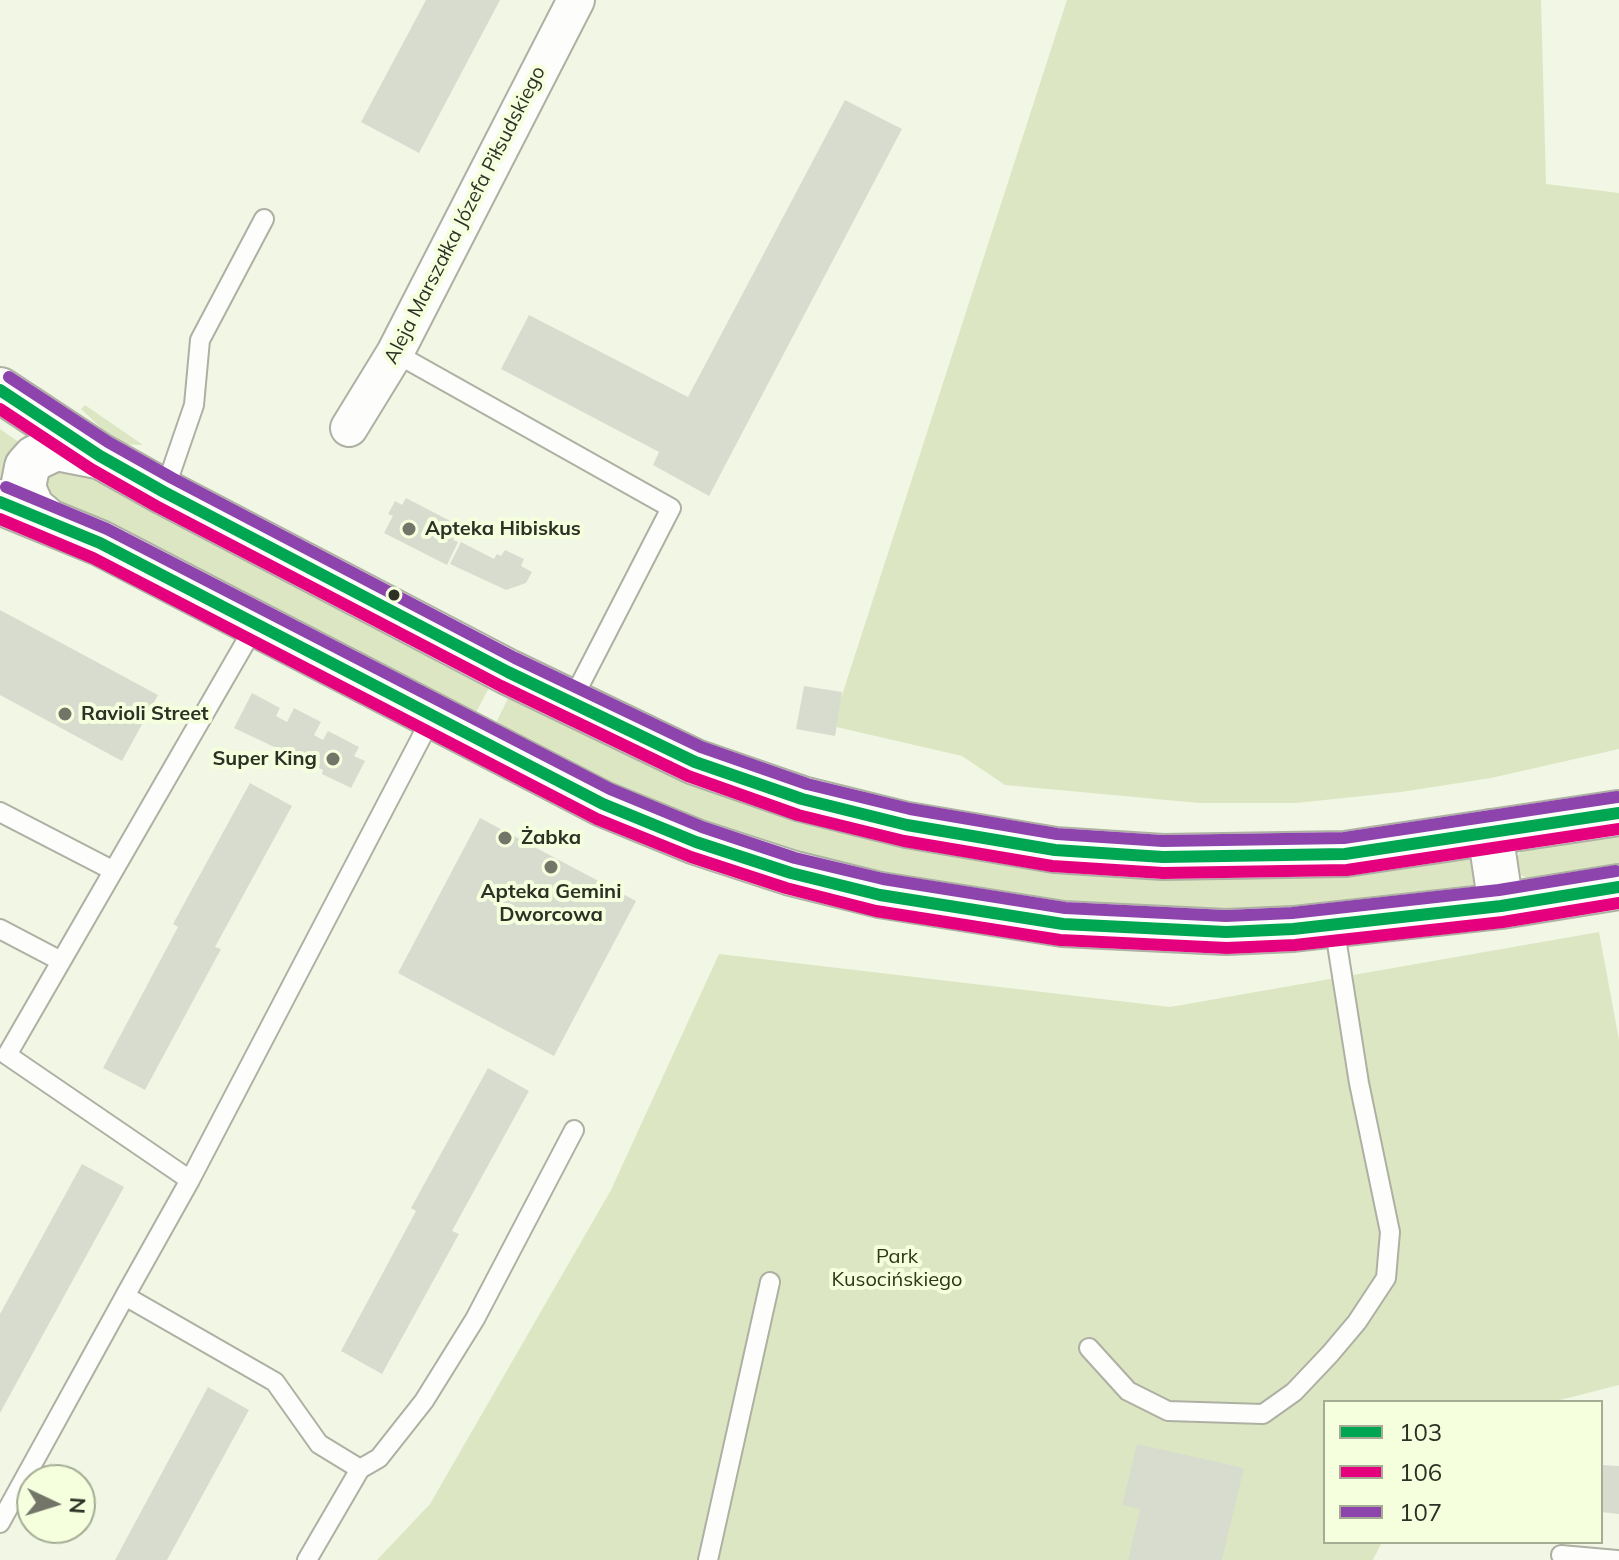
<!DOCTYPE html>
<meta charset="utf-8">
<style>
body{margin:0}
#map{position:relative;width:1619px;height:1560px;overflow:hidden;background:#f2f6e5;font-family:Mulish,sans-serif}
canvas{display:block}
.legend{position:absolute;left:1323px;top:1400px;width:280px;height:144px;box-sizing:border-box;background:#f5fedd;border:2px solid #a5ac93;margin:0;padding:10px 14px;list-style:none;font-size:24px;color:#2d3024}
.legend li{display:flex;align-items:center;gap:16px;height:40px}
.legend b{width:40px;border:2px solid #a5ac93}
.north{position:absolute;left:16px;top:1464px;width:80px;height:80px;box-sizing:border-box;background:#f5fedd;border:2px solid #a5ac93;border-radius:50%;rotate:94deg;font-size:22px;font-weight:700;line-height:32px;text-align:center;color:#2d3024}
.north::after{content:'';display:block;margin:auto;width:28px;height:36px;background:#727568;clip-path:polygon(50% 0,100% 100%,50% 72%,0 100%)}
</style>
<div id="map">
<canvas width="1619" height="1560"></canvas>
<ul class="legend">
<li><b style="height:10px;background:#00a651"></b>103</li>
<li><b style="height:10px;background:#e5007d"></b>106</li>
<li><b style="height:10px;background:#8e44ad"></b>107</li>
</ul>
<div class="north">N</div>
</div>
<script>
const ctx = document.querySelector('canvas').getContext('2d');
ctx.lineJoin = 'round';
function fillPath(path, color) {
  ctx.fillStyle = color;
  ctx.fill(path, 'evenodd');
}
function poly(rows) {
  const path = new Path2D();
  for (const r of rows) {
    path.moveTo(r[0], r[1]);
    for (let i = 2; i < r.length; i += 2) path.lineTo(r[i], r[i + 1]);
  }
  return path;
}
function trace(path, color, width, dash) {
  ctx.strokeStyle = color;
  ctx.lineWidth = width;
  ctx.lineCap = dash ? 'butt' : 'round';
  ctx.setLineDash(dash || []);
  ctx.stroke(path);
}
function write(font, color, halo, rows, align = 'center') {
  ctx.font = font + ' Mulish,sans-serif';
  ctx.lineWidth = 8;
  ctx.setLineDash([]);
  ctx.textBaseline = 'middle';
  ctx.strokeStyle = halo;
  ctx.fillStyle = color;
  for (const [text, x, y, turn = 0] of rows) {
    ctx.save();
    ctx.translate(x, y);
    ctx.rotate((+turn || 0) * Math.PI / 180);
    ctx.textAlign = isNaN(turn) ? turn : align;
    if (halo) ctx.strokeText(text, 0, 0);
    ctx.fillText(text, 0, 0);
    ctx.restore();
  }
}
fillPath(poly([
 [1067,0,1541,0,1546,184,1619,193,1619,749,1491,778,1401,792,1296,803,1199,803,1005,785,962,756,832,726],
 [85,405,143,445,118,444,81,409],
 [0,429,20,443,6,481,0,483],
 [47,469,85,473,491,684,474,716,49,502,40,485],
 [510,694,648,764,797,816,1467,858,1474,861,1479,882,1469,893,1327,910,1162,912,972,894,785,851,651,805,494,727],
 [1619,829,1619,868,1530,880,1517,873,1516,858,1523,849],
 [1599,932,1619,1040,1619,1385,1552,1402,1325,1402,1325,1542,1382,1542,1373,1560,377,1560,430,1504,611,1190,719,954,1170,1007]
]), '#dde6c3');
fillPath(poly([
 [426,0,500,0,419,153,361,122],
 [845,100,902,129,709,496,653,465,659,452,501,369,529,315,688,397],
 [406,498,460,526,453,540,458,542,447,565,384,533,393,516,388,514,395,501,402,505],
 [461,542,494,559,497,554,501,556,505,550,524,559,521,566,532,572,526,583,506,590,450,564],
 [0,610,158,695,122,761,0,695],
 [804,686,842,692,835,736,796,729],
 [252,693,280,708,276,716,287,722,294,708,321,722,314,735,323,740,328,731,359,747,354,756,365,761,351,788,322,774,323,770,234,728],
 [250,783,292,806,215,947,221,949,145,1090,103,1068,178,927,173,924],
 [480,818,636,901,554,1056,398,973],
 [488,1068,529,1091,452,1231,459,1234,382,1374,341,1351,416,1211,411,1208],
 [82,1164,124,1187,0,1413,0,1314],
 [208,1387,249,1410,167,1560,115,1560],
 [1137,1444,1244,1468,1222,1560,1128,1560,1140,1509,1122,1505],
 [1601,1465,1619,1466,1619,1514,1601,1512]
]), '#d8dccf');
const service = poly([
 [395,353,671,508,570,704],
 [164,492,194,405,200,340,264,219],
 [0,812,112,870],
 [0,929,59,960],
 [190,1180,7,1055,256,624],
 [125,1296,190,1180,432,717],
 [1089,1348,1128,1391,1168,1411,1263,1414,1294,1392,1330,1354,1357,1322,1386,1278,1390,1232,1359,1083,1334,925],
 [360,1469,379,1458,424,1401,475,1319,574,1130],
 [0,1523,125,1296,275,1382,319,1444,360,1469,307,1560],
 [1561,1555,1617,1560],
 [708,1560,770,1282]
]);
const minor = poly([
 [349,428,395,353,576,0]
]);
const tertiary = poly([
 [0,390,100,456,164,492,508,672,695,762,802,799,907,825,1055,850,1163,857,1345,854,1619,813],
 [0,502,100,543,603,804,696,842,791,873,880,895,1063,924,1226,932,1293,929,1501,906,1619,887],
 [45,519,32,508,23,488,27,467,35,458,56,448,97,456],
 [1490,832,1501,906]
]);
trace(service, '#adb0a2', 22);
trace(minor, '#adb0a2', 40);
trace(tertiary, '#adb0a2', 48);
trace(service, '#fdfefb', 18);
trace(minor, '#fdfefb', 36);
trace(tertiary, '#fdfefb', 44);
trace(poly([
 [0,390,100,456,164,492,508,672,695,762,802,799,907,825,1055,850,1163,857,1345,854,1619,813],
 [0,502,100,543,603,804,696,842,791,873,880,895,1063,924,1226,932,1293,929,1501,906,1619,887]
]), '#00a651', 12);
trace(poly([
 [0,409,91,469,156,506,501,686,688,776,798,815,904,841,1052,866,1163,873,1347,870,1619,829],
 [0,519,93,558,597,819,691,857,786,888,876,911,1060,940,1227,948,1295,945,1503,922,1619,903]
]), '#e5007d', 12);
trace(poly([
 [9,377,108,442,172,478,515,658,701,747,807,784,910,809,1057,834,1163,841,1344,838,1617,797],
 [6,487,107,529,610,789,702,827,795,858,883,879,1065,908,1226,916,1292,913,1499,890,1616,871]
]), '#8e44ad', 12);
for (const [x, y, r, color] of [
 [409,529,8,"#727568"],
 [394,595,7,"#2d3024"],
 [65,714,8,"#727568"],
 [333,759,8,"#727568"],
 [505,838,8,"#727568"],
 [551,867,8,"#727568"]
]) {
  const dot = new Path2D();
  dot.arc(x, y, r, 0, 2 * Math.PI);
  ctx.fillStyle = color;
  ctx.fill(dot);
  trace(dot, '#f5fedd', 3);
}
write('20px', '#2d3024', '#f5fedd', [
 ["Aleja Marszałka Józefa Piłsudskiego",465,215,-63]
]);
write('bold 20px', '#2d3024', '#f5fedd', [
 ["Apteka Hibiskus",425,529],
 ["Ravioli Street",81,714],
 ["Super King",317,759,"right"],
 ["Żabka",521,838],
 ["Apteka Gemini",551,892,"center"],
 ["Dworcowa",551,915,"center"]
], 'left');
write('20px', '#2f3714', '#f5fedd', [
 ["Park",897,1257],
 ["Kusocińskiego",897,1280]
]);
</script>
